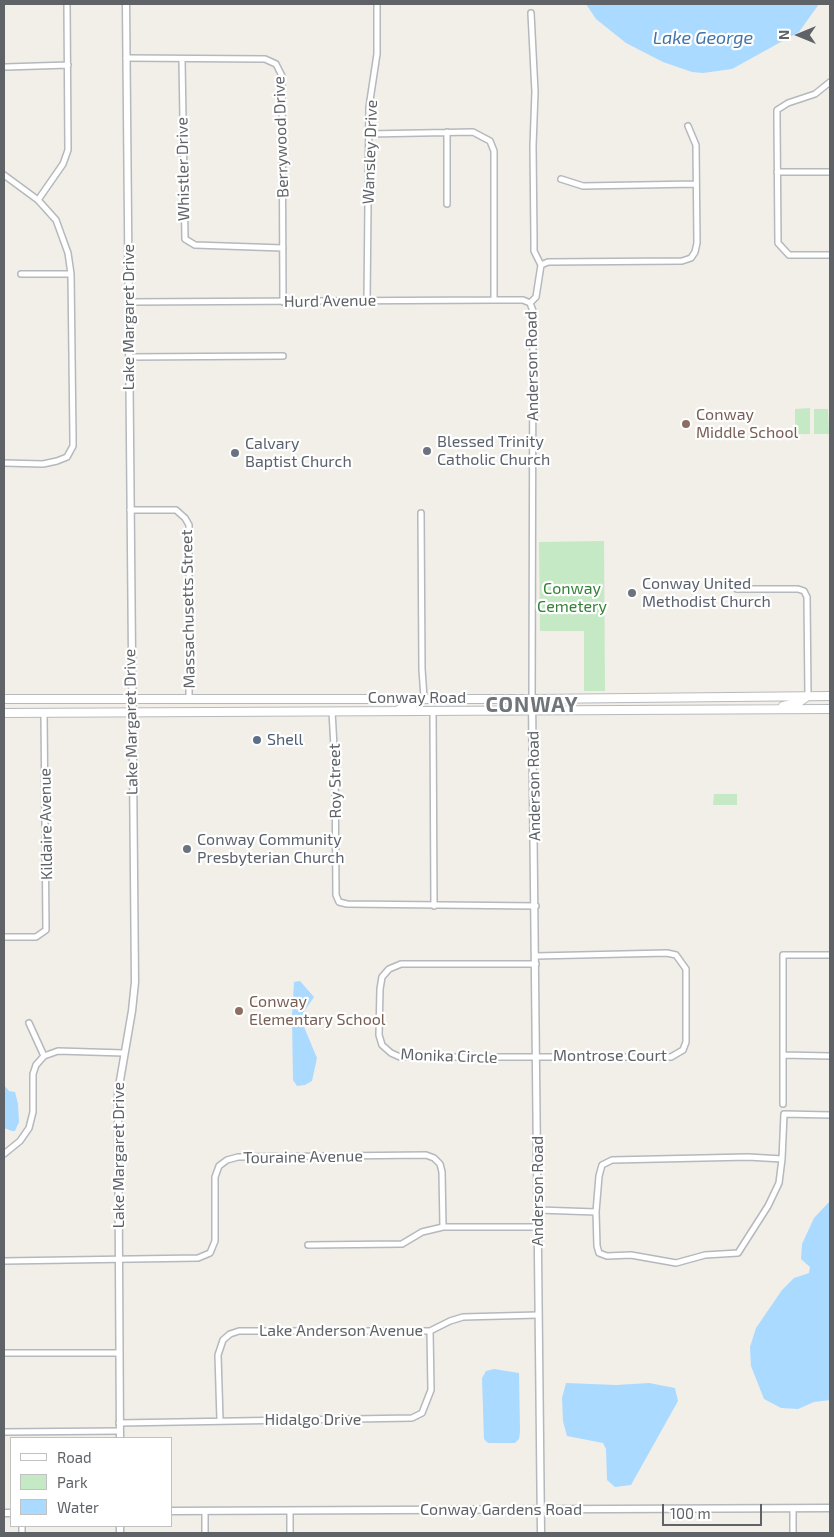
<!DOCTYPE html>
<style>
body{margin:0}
#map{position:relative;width:834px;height:1537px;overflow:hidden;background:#f1efe8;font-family:"Exo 2",sans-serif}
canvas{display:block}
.frame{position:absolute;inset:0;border:5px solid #5f6368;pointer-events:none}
.legend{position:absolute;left:10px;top:1437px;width:162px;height:90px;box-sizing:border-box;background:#fff;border:1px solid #bfc1c3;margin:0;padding:6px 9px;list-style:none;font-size:15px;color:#5f6368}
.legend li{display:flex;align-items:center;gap:10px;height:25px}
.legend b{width:25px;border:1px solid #bfc1c3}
.north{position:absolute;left:774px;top:10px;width:50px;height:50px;-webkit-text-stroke:4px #fff;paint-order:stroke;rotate:270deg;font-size:14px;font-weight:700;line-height:20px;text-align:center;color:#5f6368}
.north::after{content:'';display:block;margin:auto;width:18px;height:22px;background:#5f6368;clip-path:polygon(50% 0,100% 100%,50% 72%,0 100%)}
.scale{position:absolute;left:662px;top:1504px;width:100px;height:22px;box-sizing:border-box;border:2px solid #5f6368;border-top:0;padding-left:6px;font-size:15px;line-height:18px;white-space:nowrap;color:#5f6368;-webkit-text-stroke:4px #fff;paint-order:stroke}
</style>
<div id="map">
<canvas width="834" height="1537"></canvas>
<div class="frame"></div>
<ul class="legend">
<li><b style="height:6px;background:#fff"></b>Road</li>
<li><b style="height:14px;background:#c5e8c5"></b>Park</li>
<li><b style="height:14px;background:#aadaff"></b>Water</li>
</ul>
<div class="north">N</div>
<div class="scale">100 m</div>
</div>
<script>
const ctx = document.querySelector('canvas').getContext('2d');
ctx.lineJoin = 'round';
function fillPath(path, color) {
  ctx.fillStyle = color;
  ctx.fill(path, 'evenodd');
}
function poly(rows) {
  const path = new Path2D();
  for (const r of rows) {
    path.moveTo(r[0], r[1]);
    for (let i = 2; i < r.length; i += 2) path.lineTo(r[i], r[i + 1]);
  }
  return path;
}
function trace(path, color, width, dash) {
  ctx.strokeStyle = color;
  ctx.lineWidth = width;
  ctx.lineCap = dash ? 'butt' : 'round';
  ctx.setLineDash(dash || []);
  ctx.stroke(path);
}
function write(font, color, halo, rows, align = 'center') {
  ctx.font = font + ' "Exo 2",sans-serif';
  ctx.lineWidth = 4.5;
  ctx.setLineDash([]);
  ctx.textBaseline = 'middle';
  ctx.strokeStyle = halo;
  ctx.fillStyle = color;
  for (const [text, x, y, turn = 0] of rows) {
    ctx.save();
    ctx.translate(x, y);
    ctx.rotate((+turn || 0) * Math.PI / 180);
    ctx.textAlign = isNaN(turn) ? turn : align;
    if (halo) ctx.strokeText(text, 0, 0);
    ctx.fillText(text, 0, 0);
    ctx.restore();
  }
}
fillPath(poly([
 [810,408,810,434,795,434,795,409],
 [814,409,828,409,829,434,814,434],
 [604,541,605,691,584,691,584,631,540,631,539,542],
 [714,794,737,794,737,805,713,805]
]), '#c5e8c5');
fillPath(poly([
 [586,4,819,4,799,32,732,69,703,73,692,72,663,62,626,43,596,19],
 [300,981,314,997,303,1013,302,1022,317,1058,312,1081,305,1085,297,1086,293,1080,292,1016,294,982],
 [4,1085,9,1091,15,1092,18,1104,19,1122,15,1131,12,1131,4,1128],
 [830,1201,830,1400,814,1402,798,1409,781,1408,764,1399,751,1366,750,1347,756,1328,782,1290,794,1278,809,1273,810,1267,801,1259,802,1244,814,1218],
 [494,1369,519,1373,520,1432,519,1439,515,1443,488,1443,484,1439,482,1378,486,1371],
 [566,1383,616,1385,649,1383,675,1388,678,1401,631,1485,615,1487,607,1480,606,1449,603,1443,567,1436,563,1421,562,1398]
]), '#aadaff');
const minor = poly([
 [531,13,535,92,533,146,534,239,534,251,541,265],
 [126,58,265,59,276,64,282,76,283,302],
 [182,60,185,239,195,245,283,248],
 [6,67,68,65],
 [830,82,815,94,788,103,777,110,777,121,778,243,789,255,830,255],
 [447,132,447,204],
 [368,134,473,132,490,141,494,151,494,300],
 [777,172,830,172],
 [4,175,38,200,56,220,68,253,71,274,73,438,73,446,67,457,57,461,43,464,4,463],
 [561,179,583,186,696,184],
 [38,200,63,164,68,150,67,4],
 [541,265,548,262,682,261,691,258,695,252,697,243,696,145,688,126],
 [21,274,71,274],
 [367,301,369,107,377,54,377,4],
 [129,302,494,300,523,300,530,303],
 [530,303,533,311,532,699],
 [530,303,536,297,541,265],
 [129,357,283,356],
 [130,510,176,510,185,518,189,525,189,699],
 [421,513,422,669,424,698],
 [737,589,798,589,804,591,807,597,808,696],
 [332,711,335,765,336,895,339,902,347,904,536,906],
 [433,712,434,906],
 [4,937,36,937,46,930,44,713],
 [536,956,667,953,676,955,686,969,686,1042,683,1050,671,1057,400,1057,391,1053,382,1045,379,1035,380,989,382,977,389,969,401,964,536,964],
 [29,1023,44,1056],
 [783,1055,830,1056],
 [783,1104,783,955,830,955],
 [4,1154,20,1141,29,1128,33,1112,33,1074,36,1065,44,1056,58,1051,124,1053],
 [782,1159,748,1157,612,1160,602,1165,599,1176,596,1212,597,1246,599,1253,607,1256,631,1255,676,1263,705,1255,738,1253,768,1206,779,1183,782,1159,784,1114,830,1115],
 [538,1210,596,1212],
 [308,1245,402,1244,422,1232,443,1227,538,1227],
 [4,1261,198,1258,210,1253,215,1241,215,1177,219,1166,227,1160,238,1157,426,1155,434,1158,440,1164,442,1172,443,1227],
 [4,1353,119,1353],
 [220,1420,218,1355,223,1340,230,1334,239,1331,430,1331,450,1321,463,1317,538,1315],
 [119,1423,412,1418,422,1413,431,1390,430,1331],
 [4,1432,119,1431],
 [793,1508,793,1533],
 [205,1511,205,1533],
 [290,1511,290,1533],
 [22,1533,22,1526]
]);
const tertiary = poly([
 [532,699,541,1533],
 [120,1438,118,1092,132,1011,135,982,126,4],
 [171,1511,830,1508],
 [4,1513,11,1513],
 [120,1526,120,1533]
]);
const secondary = poly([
 [4,699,532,699,830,696],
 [783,706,798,703,808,696],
 [400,709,424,699],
 [4,713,830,709]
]);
trace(minor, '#b5b8bc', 8);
trace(tertiary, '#b5b8bc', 9);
trace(secondary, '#b6babf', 10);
trace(minor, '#fff', 5);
trace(tertiary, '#fff', 6);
trace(secondary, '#fff', 8);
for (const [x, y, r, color] of [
 [686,424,5,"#8d6e63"],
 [427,451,5,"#6b7280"],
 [235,453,5,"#6b7280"],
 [632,593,5,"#6b7280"],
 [257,740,5,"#5c6f8a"],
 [187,849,5,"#6b7280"],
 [239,1011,5,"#8d6e63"]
]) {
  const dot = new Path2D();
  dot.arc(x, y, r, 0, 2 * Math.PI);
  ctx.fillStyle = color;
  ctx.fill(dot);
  trace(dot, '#fff', 2);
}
write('16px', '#5f6368', '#fff', [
 ["Berrywood Drive",281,137,-92],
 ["Wansley Drive",370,152,-88],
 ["Whistler Drive",183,169,-91],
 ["Hurd Avenue",330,301,-1],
 ["Lake Margaret Drive",129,317,-90],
 ["Anderson Road",532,366,-91],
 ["Massachusetts Street",188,609,-91],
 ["Conway Road",417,698],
 ["Lake Margaret Drive",131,722,-91],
 ["Roy Street",335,781,-91],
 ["Anderson Road",534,786,-91],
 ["Kildaire Avenue",46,824,-91],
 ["Monika Circle",449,1056,2],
 ["Montrose Court",610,1056],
 ["Lake Margaret Drive",119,1155,-90],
 ["Touraine Avenue",303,1157,-1],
 ["Anderson Road",538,1191,-90],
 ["Lake Anderson Avenue",341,1331],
 ["Hidalgo Drive",313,1420],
 ["Conway Gardens Road",501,1510]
]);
write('16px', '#785e54', '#fff', [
 ["Conway",696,415],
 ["Middle School",696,433],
 ["Conway",249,1002],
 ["Elementary School",249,1020]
], 'left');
write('16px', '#5b616d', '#fff', [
 ["Blessed Trinity",437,442],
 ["Catholic Church",437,460],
 ["Calvary",245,444],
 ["Baptist Church",245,462],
 ["Conway United",642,584],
 ["Methodist Church",642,602],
 ["Conway Community",197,840],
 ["Presbyterian Church",197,858]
], 'left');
write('16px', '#348238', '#fff', [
 ["Conway",572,589],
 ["Cemetery",572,607]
]);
write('16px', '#4e5e75', '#fff', [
 ["Shell",267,740]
], 'left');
write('italic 18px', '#4174aa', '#fff', [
 ["Lake George",703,38]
]);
ctx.letterSpacing = '1px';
write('bold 21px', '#70757a', '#fff', [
 ["CONWAY",532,705]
]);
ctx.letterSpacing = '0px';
</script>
